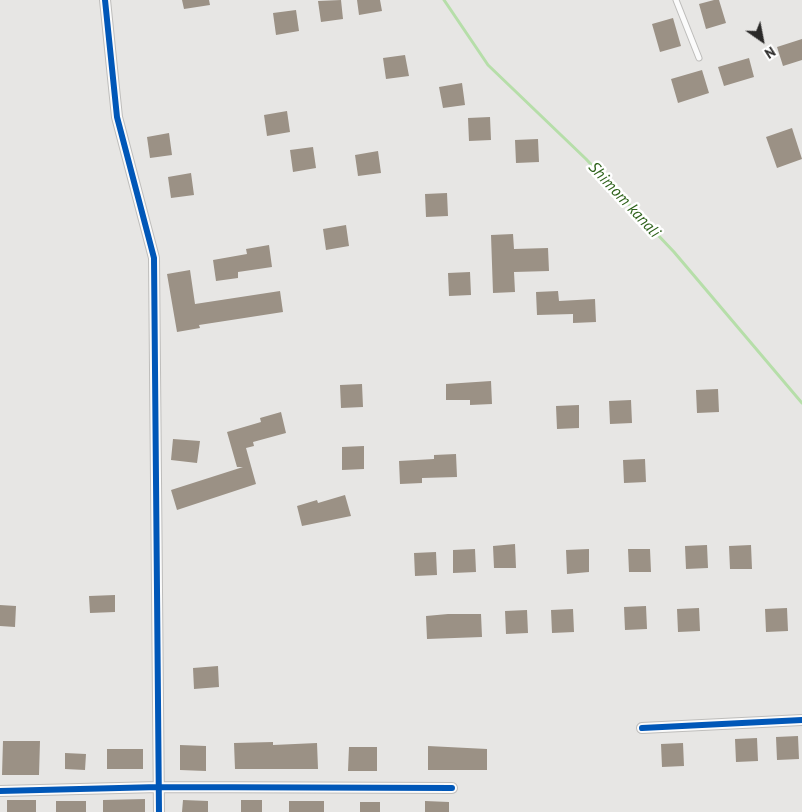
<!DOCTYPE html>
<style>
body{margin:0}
#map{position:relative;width:802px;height:812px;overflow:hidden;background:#e7e6e4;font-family:"PT Sans",sans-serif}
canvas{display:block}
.north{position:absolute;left:737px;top:15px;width:50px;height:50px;-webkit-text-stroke:4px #fff;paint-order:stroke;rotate:147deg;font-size:14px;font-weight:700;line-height:20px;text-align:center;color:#2a2928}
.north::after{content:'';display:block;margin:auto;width:18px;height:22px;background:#2a2928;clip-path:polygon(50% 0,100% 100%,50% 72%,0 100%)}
</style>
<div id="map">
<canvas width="802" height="812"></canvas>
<div class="north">N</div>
</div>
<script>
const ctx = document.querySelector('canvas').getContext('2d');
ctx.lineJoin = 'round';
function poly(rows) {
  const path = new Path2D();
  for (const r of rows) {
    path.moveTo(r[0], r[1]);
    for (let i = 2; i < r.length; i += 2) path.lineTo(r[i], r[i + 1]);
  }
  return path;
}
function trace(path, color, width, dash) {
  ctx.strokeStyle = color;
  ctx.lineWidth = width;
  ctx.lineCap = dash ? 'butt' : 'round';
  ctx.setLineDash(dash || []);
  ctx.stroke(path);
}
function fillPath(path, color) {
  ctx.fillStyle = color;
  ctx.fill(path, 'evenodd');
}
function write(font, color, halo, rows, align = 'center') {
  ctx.font = font + ' "PT Sans",sans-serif';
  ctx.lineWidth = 5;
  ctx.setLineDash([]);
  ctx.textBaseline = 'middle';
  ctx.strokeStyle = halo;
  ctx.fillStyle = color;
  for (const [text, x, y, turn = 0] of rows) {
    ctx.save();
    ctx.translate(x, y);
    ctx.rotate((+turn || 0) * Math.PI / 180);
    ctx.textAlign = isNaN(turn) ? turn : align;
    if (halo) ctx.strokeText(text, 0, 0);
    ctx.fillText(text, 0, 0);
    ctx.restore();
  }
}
trace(poly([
 [444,0,488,65,586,159,674,252,802,403]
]), '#b6dea9', 3);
fillPath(poly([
 [182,0,209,0,210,5,184,9],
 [341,0,343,19,321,22,318,1],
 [357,0,380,0,382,11,359,15],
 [714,0,719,0,726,23,706,29,699,4],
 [296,10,299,31,276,35,273,13],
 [673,18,681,46,660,52,652,24],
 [802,39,802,60,783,66,777,47],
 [405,55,409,76,386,79,383,58],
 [749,58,754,77,724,86,718,67],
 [702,70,709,93,678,103,671,79],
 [462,83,465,105,443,108,439,87],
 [287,111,290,132,267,136,264,115],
 [490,117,491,140,469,141,468,118],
 [792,128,802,159,777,168,766,137],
 [169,133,172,155,150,158,147,137],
 [538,139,539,162,516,163,515,140],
 [313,147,316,168,293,172,290,150],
 [378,151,381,173,358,176,355,155],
 [191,173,194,195,171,198,168,177],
 [447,193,448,216,426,217,425,194],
 [346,225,349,246,326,250,323,229],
 [513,234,514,249,548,248,549,271,514,272,515,292,493,293,491,235],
 [269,245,272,267,238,272,238,278,216,281,213,260,247,254,246,249],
 [190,270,195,304,280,291,283,312,199,325,200,328,177,332,167,274],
 [470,272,471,295,449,296,448,273],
 [558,291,559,301,595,299,596,322,573,323,573,314,537,315,536,292],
 [491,381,492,404,470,405,470,400,446,400,446,384],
 [362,384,363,407,341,408,340,385],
 [718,389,719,412,697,413,696,390],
 [631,400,632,423,610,424,609,401],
 [579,405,579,428,557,429,556,406],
 [281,412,286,433,253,442,254,446,246,448,256,484,177,510,171,490,243,467,237,467,227,432,261,422,260,418],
 [173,439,200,441,197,463,171,460],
 [364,446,364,469,342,470,342,447],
 [456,454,457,477,422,478,422,483,400,484,399,461,434,459,434,455],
 [645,459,646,482,624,483,623,460],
 [345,495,351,516,302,526,297,506,317,500,318,503],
 [515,544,516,568,494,568,493,546],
 [707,545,708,568,686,569,685,546],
 [751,545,752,569,730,569,729,546],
 [475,549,476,572,453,573,453,550],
 [589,549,589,572,567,574,566,550],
 [628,549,650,549,651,572,629,572],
 [436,552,437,575,415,576,414,553],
 [115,595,115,612,90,613,89,596],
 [0,605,16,606,15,627,0,626],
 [646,606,647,629,625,630,624,607],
 [699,608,700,631,678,632,677,609],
 [787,608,788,631,766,632,765,609],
 [573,609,574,632,552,633,551,610],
 [527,610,528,633,506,634,505,611],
 [448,614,481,614,482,637,427,639,426,616],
 [218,666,219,687,194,689,193,668],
 [798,736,799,759,777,760,776,737],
 [757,738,758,761,736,762,735,739],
 [3,741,40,741,39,775,2,775],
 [273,742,273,745,317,743,318,769,235,769,234,743],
 [683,743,684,766,662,767,661,744],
 [180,745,206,746,206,771,180,770],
 [428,746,487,749,487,770,428,770],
 [349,747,377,747,377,771,348,771],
 [107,749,143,749,143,769,107,769],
 [65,753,86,754,85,770,65,769],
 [145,799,145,812,103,812,103,800],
 [7,800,36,800,36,812,7,812],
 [183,800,208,801,208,812,182,812],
 [241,800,262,800,262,812,241,812],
 [56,801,86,801,86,812,56,812],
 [289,801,324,801,324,812,289,812],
 [425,801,449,802,449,812,425,812],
 [360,802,380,802,380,812,360,812]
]), '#9b9185');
const lane = poly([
 [676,0,699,58]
]);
const street = poly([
 [105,0,117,117,154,258,159,812],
 [642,728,802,720],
 [0,791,159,787,452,788]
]);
trace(lane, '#bebdbb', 7);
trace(street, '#bebdbb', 12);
trace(lane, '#fbfbfb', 5);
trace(street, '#fbfbfb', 10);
trace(poly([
 [105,0,117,117,154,258,159,812],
 [642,728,802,720],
 [0,791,159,787,452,788]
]), '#0057b8', 6);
write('italic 16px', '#2e621b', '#fff', [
 ["Shimom kanali",624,200,47]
]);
</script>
